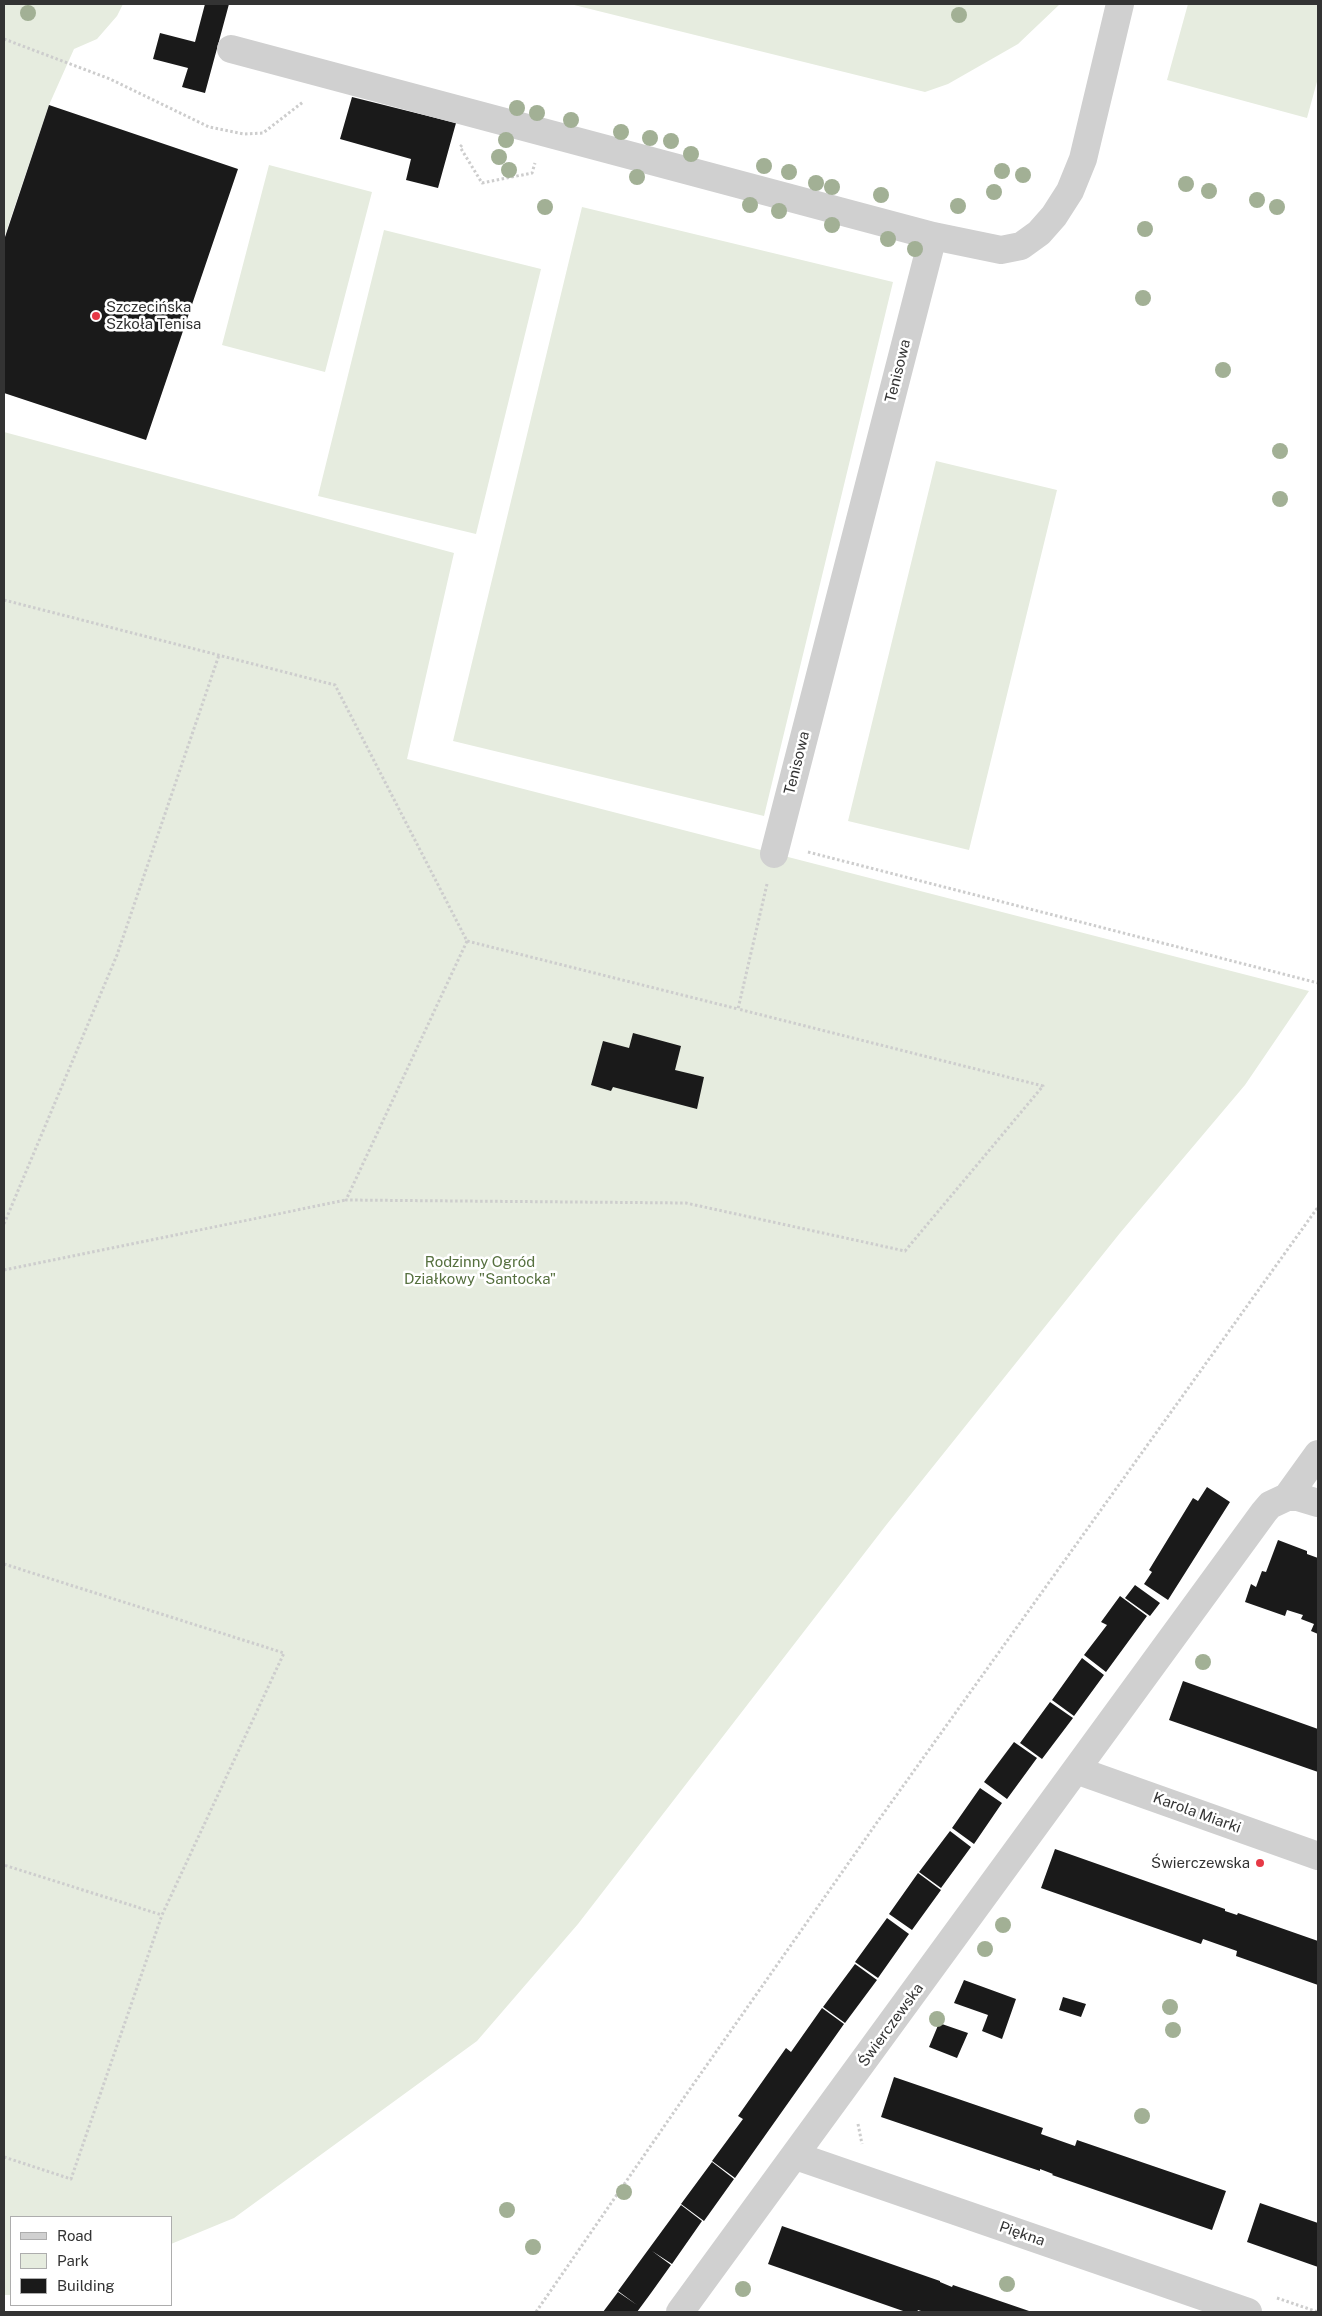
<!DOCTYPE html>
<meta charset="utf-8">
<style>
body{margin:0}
#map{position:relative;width:1322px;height:2316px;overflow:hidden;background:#fff;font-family:"Public Sans",sans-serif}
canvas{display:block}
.frame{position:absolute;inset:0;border:5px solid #333;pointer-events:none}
.legend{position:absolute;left:10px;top:2216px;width:162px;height:90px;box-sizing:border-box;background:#fff;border:1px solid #adadad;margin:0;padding:6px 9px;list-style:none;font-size:15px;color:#333}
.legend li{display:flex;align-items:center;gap:10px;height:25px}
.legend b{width:25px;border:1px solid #adadad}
</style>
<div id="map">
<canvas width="1322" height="2316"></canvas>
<div class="frame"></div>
<ul class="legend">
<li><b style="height:6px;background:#d0d0d0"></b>Road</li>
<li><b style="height:14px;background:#e6ecdf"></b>Park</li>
<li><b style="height:14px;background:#1a1a1a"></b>Building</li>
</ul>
</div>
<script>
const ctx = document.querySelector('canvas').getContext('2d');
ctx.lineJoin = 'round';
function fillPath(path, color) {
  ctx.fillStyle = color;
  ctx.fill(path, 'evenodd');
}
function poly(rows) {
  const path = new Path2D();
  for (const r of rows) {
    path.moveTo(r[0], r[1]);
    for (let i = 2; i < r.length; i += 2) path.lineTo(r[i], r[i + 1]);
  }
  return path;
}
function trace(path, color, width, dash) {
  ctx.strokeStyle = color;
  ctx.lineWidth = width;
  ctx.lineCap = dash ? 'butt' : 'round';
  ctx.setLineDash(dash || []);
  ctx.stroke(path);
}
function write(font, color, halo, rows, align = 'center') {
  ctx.font = font + ' "Public Sans",sans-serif';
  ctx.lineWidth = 5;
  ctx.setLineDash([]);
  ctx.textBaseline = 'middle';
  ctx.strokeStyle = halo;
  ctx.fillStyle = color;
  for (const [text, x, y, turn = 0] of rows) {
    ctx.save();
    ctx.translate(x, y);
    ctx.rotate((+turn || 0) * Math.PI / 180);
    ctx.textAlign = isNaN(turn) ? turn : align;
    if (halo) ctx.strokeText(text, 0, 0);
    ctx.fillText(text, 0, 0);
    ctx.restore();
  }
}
fillPath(poly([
 [4,4,123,4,117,16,97,39,74,49,49,105,4,238],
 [570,4,1060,4,1018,44,948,84,925,92],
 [1188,4,1318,4,1318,78,1307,118,1167,80],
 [269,165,372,192,325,372,222,345],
 [582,207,893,282,764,816,453,741],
 [384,230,541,269,476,534,318,496],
 [4,432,454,553,407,759,1309,991,1245,1085,1120,1233,887,1524,578,1924,477,2041,234,2218,171,2244,171,2217,11,2217,11,2295,4,2295],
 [936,461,1057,490,969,850,848,821]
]), '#e6ecdf');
fillPath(poly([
 [205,4,229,4,205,93,182,87,188,68,153,59,160,33,195,42],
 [352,97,456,123,438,188,406,180,411,159,340,139],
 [49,105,238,169,146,440,4,393,4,240],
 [633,1033,681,1046,675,1070,704,1077,697,1109,613,1087,611,1091,591,1085,603,1041,629,1048],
 [1207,1487,1230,1502,1168,1600,1144,1584,1152,1572,1149,1570,1193,1498,1198,1501],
 [1278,1540,1307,1551,1307,1554,1318,1558,1318,1634,1311,1631,1314,1624,1301,1619,1303,1615,1287,1610,1285,1616,1245,1602,1251,1584,1256,1587,1262,1571,1266,1572],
 [1135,1585,1160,1603,1150,1616,1125,1598],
 [1120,1596,1147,1616,1106,1672,1084,1655,1107,1625,1101,1622],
 [1082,1658,1104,1675,1074,1716,1052,1700],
 [1183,1681,1318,1729,1318,1772,1169,1720],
 [1050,1702,1073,1718,1042,1759,1020,1743],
 [1014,1742,1037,1758,1007,1799,984,1782],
 [980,1788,1002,1803,974,1844,952,1828],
 [950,1831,971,1847,941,1888,919,1872],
 [1055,1849,1225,1909,1225,1911,1237,1915,1238,1913,1318,1941,1318,1985,1236,1956,1237,1951,1203,1939,1201,1944,1041,1888],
 [918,1873,941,1890,912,1930,889,1914],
 [887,1918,909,1934,878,1978,855,1962],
 [855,1964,877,1980,845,2023,823,2007],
 [964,1980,1016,1999,1002,2039,982,2031,988,2015,954,2003],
 [1063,1997,1086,2004,1081,2017,1059,2010],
 [822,2008,844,2024,735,2178,712,2161,743,2119,738,2116,786,2048,791,2052],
 [939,2023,968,2033,957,2058,929,2047],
 [894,2077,1043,2128,1041,2134,1075,2146,1077,2140,1226,2191,1212,2230,1052,2175,1053,2174,1040,2169,1040,2171,881,2117],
 [712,2162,734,2179,704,2221,681,2204],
 [1260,2203,1318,2223,1318,2267,1247,2242],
 [681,2205,702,2221,672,2264,652,2251,671,2265,651,2293,637,2312,603,2312,618,2292,637,2305,618,2291],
 [782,2226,940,2281,940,2282,952,2287,953,2285,1032,2312,924,2312,918,2310,917,2312,906,2312,768,2264]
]), '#1a1a1a');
trace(poly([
 [4,39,110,79,209,127,244,134,263,133,303,102],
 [462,145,460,147,482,183,532,173,535,163],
 [4,600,335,685,467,941,738,1009,767,884],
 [808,852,1318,983],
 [467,941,346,1200,686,1203,905,1251,1043,1086,738,1009],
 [4,1224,117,955,219,655],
 [4,1270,346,1200],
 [4,1564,284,1653,162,1915,4,1865],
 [858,2124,862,2144],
 [4,2157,71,2179,162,1915],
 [1277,2298,1318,2312],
 [536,2312,683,2099,878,1821,1318,1207]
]), '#cdcdcd', 3, [2.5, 2.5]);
trace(poly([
 [231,49,933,236,1001,250,1021,246,1039,233,1054,216,1070,191,1083,159,1120,4],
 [774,854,933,236],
 [1287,1497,1318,1454],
 [1076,1770,1318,1856],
 [796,2156,1248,2312],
 [680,2312,1264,1512,1270,1505,1287,1497,1298,1497,1318,1503]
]), '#d0d0d0', 28);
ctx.fillStyle = '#a2b095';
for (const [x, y] of [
 [28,13],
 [959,15],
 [517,108],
 [537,113],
 [571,120],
 [621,132],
 [650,138],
 [506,140],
 [671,141],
 [691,154],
 [499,157],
 [764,166],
 [509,170],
 [1002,171],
 [789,172],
 [1023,175],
 [637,177],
 [816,183],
 [1186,184],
 [832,187],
 [1209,191],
 [994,192],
 [881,195],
 [1257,200],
 [750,205],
 [958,206],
 [545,207],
 [1277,207],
 [779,211],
 [832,225],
 [1145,229],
 [888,239],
 [915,249],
 [1143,298],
 [1223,370],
 [1280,451],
 [1280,499],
 [1203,1662],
 [1003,1925],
 [985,1949],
 [1170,2007],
 [937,2019],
 [1173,2030],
 [1142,2116],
 [624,2192],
 [507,2210],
 [533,2247],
 [1007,2284],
 [743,2289]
]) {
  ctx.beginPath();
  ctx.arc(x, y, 8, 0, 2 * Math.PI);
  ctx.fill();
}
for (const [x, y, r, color] of [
 [96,316,5,"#e63946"],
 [1260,1863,5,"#e63946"]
]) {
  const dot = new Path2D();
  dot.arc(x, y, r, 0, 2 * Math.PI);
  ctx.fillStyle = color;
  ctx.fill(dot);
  trace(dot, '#fff', 2);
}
write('15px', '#333', '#fff', [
 ["Szczecińska",106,307],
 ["Szkoła Tenisa",106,324],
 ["Świerczewska",1250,1863,"right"]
], 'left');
write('15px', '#333', '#fff', [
 ["Tenisowa",898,371,-76],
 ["Tenisowa",797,763,-76],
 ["Karola Miarki",1197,1813,20],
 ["Świerczewska",891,2025,-54],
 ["Piękna",1022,2234,19]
]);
write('15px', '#56703f', '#fff', [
 ["Rodzinny Ogród",480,1262],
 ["Działkowy \"Santocka\"",480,1279]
]);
</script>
